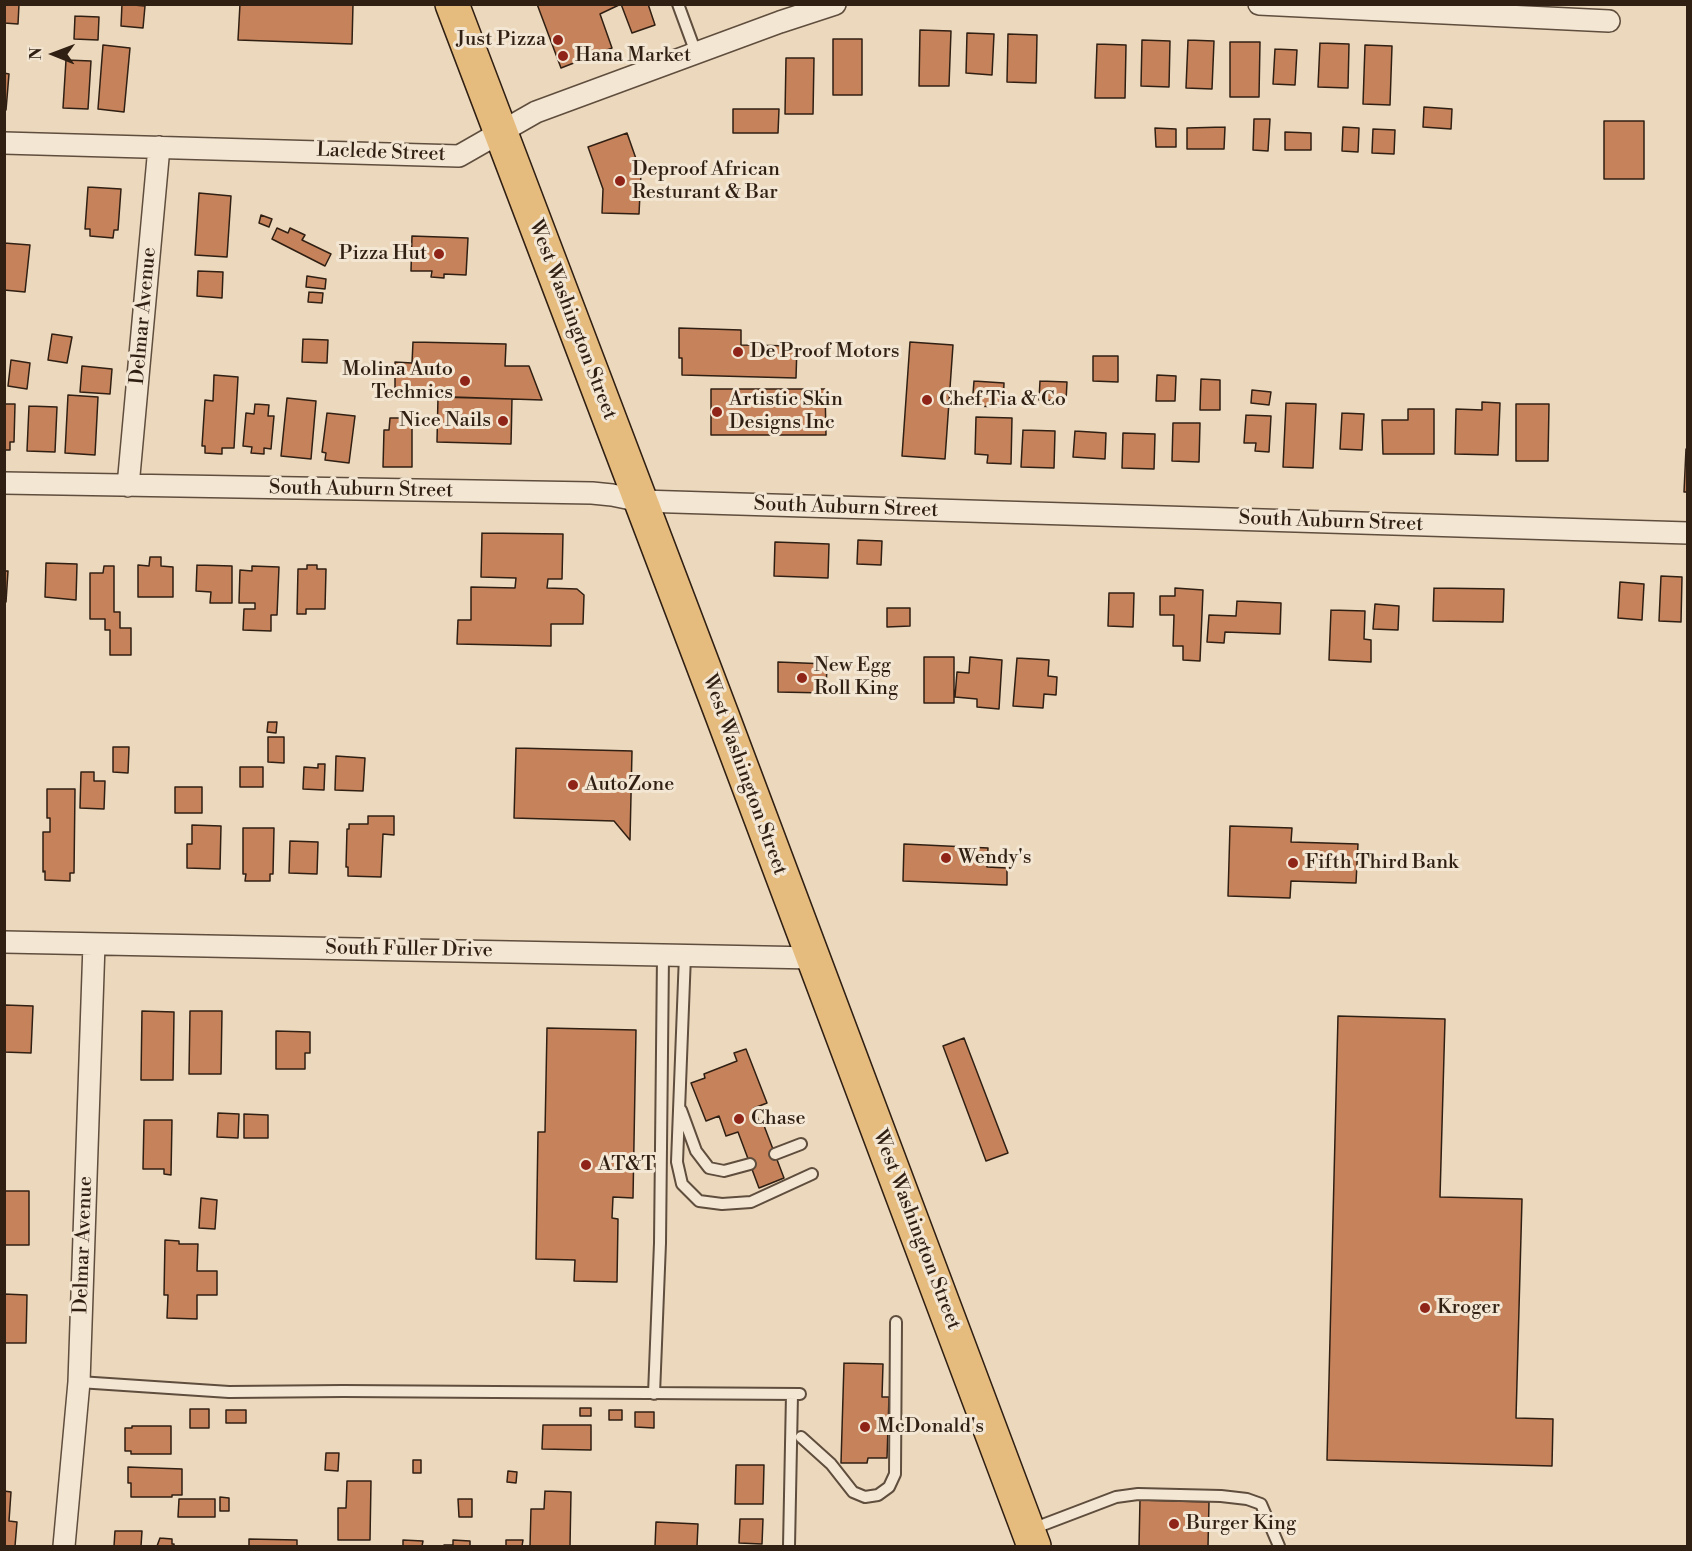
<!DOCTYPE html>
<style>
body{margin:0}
#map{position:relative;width:1692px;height:1551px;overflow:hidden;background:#ecd8bc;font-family:"Libre Bodoni",serif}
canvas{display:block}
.frame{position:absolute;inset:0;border:6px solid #301f13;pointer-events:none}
.north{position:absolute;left:24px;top:24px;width:60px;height:60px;-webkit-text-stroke:4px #f3e6d3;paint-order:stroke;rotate:271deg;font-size:16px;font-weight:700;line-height:24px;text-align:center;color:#301f13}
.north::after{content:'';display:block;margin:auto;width:21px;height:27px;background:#301f13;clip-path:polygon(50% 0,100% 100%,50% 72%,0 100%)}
</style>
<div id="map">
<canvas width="1692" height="1551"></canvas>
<div class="frame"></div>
<div class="north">N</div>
</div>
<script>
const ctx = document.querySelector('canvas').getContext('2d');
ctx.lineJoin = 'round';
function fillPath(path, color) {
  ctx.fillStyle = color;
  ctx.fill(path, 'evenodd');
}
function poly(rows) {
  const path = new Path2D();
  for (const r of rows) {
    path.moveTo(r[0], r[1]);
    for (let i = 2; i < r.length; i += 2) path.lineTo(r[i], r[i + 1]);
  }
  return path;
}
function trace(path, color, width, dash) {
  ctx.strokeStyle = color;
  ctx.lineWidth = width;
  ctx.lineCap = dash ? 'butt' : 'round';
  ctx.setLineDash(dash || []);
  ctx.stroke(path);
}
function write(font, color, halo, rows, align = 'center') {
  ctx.font = font + ' "Libre Bodoni",serif';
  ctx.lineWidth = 6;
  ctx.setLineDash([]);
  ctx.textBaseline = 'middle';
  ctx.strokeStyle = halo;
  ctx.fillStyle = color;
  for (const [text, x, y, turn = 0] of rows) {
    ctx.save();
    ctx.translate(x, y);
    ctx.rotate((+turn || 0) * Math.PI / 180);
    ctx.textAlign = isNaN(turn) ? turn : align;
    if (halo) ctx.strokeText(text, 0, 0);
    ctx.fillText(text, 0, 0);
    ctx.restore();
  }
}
const building = poly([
 [4,4,19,4,18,24,4,23,4,4],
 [122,4,145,6,143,28,121,26,122,4],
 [240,4,353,4,352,44,238,40,240,4],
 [537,4,621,4,600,14,612,48,561,68,537,4],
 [621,4,648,4,655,25,632,33,621,4],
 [75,16,99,17,98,40,74,39,75,16],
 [920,30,951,31,949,86,919,86,920,30],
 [967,33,994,34,992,75,966,73,967,33],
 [1008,34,1037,35,1036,83,1007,82,1008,34],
 [833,39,862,39,862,95,833,95,833,39],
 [1142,40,1170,41,1169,87,1141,86,1142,40],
 [1188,40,1214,41,1212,89,1186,88,1188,40],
 [1230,42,1260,42,1259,97,1230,97,1230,42],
 [1320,43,1349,44,1348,88,1318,87,1320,43],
 [1097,44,1126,45,1125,98,1095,98,1097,44],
 [103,45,130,48,124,112,98,109,103,45],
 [1365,45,1392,46,1390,105,1363,104,1365,45],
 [1275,49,1297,50,1295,85,1273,84,1275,49],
 [786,58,814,58,813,114,785,114,786,58],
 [66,60,91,61,88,109,63,108,66,60],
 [4,73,9,74,6,110,4,110,4,73],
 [1424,107,1452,109,1451,129,1423,127,1424,107],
 [733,109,779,109,778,133,733,133,733,109],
 [1254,119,1270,119,1268,151,1253,150,1254,119],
 [1604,121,1644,121,1644,179,1604,179,1604,121],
 [1225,127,1224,149,1187,149,1187,128,1225,127],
 [1343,127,1359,128,1358,152,1342,151,1343,127],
 [1155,128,1176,129,1176,147,1156,147,1155,128],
 [1373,129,1395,130,1394,154,1372,153,1373,129],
 [1285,132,1311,133,1311,150,1285,150,1285,132],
 [627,133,641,173,639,214,602,213,603,189,588,147,627,133],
 [88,187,121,189,118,230,114,230,113,238,90,236,90,229,85,229,88,187],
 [199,193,231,196,227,257,195,255,199,193],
 [261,215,272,219,269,227,259,223,261,215],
 [277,228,288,233,290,228,305,235,302,240,331,254,325,266,272,239,277,228],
 [412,236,468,238,466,275,444,274,444,278,431,277,432,271,411,271,412,236],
 [4,243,30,245,25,292,4,290,4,243],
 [198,271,223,272,222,298,197,296,198,271],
 [307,276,326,279,325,289,306,287,307,276],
 [309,292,323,293,322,303,308,302,309,292],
 [679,328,741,330,741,345,797,346,796,378,682,375,682,358,679,358,679,328],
 [52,334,72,337,67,363,48,360,52,334],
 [303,339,328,340,327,363,302,362,303,339],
 [413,342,506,344,505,366,529,366,542,400,395,395,395,362,412,363,413,342],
 [910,342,953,345,945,459,902,456,910,342],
 [1093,356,1118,356,1118,382,1093,381,1093,356],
 [11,360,30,363,27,389,8,386,11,360],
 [82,366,112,369,110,394,80,392,82,366],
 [214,375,238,377,234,448,222,448,222,454,205,453,205,446,202,446,205,400,213,401,214,375],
 [1157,375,1176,376,1175,401,1156,401,1157,375],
 [1201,379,1220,380,1220,410,1200,410,1201,379],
 [974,381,1004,383,1003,407,972,406,974,381],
 [1040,381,1067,382,1066,401,1039,400,1040,381],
 [711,389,825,389,826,435,711,435,711,389],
 [1252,390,1271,392,1269,405,1251,403,1252,390],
 [68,395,98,397,95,455,65,453,68,395],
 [438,397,512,399,511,444,437,442,438,397],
 [287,398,316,401,311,459,281,456,287,398],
 [1482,402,1500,403,1498,455,1455,454,1456,409,1482,410,1482,402],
 [1286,403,1316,404,1313,468,1283,467,1286,403],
 [4,404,15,404,14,442,10,442,10,450,4,450,4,404],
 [255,404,269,405,268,416,274,416,271,449,264,448,264,454,251,453,252,447,243,446,246,413,254,414,255,404],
 [1516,404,1549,404,1548,461,1516,461,1516,404],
 [29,406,57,407,55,452,27,451,29,406],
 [1408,409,1434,409,1434,454,1383,454,1382,420,1408,420,1408,409],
 [327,413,355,416,349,463,325,460,326,453,322,452,327,413],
 [1342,413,1364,414,1362,450,1340,449,1342,413],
 [1246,415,1271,416,1269,452,1255,451,1256,443,1244,443,1246,415],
 [976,417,1012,418,1011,464,987,463,988,455,975,454,976,417],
 [390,418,412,418,412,467,383,467,384,430,389,430,390,418],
 [1173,423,1200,423,1199,462,1172,461,1173,423],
 [1023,430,1055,431,1054,468,1021,467,1023,430],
 [1075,431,1106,433,1105,459,1073,457,1075,431],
 [1123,433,1155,434,1154,469,1122,468,1123,433],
 [1686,449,1688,449,1688,492,1684,492,1686,449],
 [482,533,563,534,562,579,548,579,547,588,577,589,584,595,583,624,551,624,551,646,457,644,458,620,471,620,471,587,515,588,516,578,481,577,482,533],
 [858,540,882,541,881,565,857,564,858,540],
 [775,542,829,544,828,578,774,576,775,542],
 [150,557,161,557,161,566,173,567,173,597,138,597,138,565,149,566,150,557],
 [46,563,77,564,76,600,45,597,46,563],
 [197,565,232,566,232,603,210,603,211,592,196,591,197,565],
 [307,565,317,565,317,569,326,569,325,609,306,609,306,614,297,614,298,569,307,569,307,565],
 [104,566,114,566,114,612,120,612,120,628,131,628,131,655,110,655,110,630,105,630,105,619,90,619,90,573,103,573,104,566],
 [252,566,279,567,277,615,271,615,271,631,243,630,244,609,255,609,255,603,239,603,240,570,252,571,252,566],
 [4,571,8,571,6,602,4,602,4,571],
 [1661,576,1682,577,1681,622,1659,621,1661,576],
 [1620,582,1644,584,1642,620,1618,618,1620,582],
 [1175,588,1203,590,1200,661,1183,660,1183,646,1173,646,1174,615,1160,615,1160,596,1175,596,1175,588],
 [1434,588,1504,589,1503,622,1433,621,1434,588],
 [1109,593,1134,593,1133,627,1108,626,1109,593],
 [1237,601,1281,603,1280,634,1225,632,1224,643,1207,642,1209,615,1236,616,1237,601],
 [1375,604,1399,606,1398,630,1373,629,1375,604],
 [887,608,910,608,910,626,887,627,887,608],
 [1331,610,1365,611,1364,639,1371,640,1371,662,1329,660,1331,610],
 [924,657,954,657,954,703,924,703,924,657],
 [970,657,1002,660,999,709,977,707,977,699,955,697,957,672,969,673,970,657],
 [1017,658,1049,660,1048,676,1057,677,1056,695,1044,694,1043,708,1013,706,1017,658],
 [778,662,827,664,826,693,778,692,778,662],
 [268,722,277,722,276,733,267,732,268,722],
 [268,737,284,737,284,763,268,762,268,737],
 [113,747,129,747,128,773,113,772,113,747],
 [516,748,632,751,630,840,614,821,514,818,516,748],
 [336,756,365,758,363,791,335,790,336,756],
 [318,764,325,764,324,790,303,789,304,767,318,768,318,764],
 [240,767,263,767,263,787,240,787,240,767],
 [81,772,94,772,94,781,105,781,104,809,80,808,81,772],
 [175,787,202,787,202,813,175,813,175,787],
 [47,789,75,789,74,873,70,873,70,881,45,880,45,871,43,872,43,832,50,832,50,818,47,818,47,789],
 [368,816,394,816,394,835,383,834,381,877,348,876,348,867,346,867,347,829,349,829,349,824,368,824,368,816],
 [192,825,221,826,220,869,187,868,187,844,192,844,192,825],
 [1230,826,1292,828,1291,842,1358,844,1356,883,1291,881,1290,898,1228,896,1230,826],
 [243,828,274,828,273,874,270,874,270,881,245,881,246,874,243,874,243,828],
 [290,841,318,842,317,874,289,873,290,841],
 [904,844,988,848,987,867,1007,868,1007,885,903,881,904,844],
 [5,1005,33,1006,31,1053,4,1052,5,1005],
 [142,1011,174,1012,173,1080,141,1080,142,1011],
 [190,1011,222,1011,221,1074,189,1074,190,1011],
 [1338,1016,1445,1019,1440,1197,1522,1199,1516,1418,1553,1419,1552,1466,1327,1460,1338,1016],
 [547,1028,636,1030,633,1198,613,1197,612,1218,618,1219,617,1282,574,1281,575,1260,536,1259,538,1132,545,1132,547,1028],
 [276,1031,310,1032,310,1053,305,1053,305,1069,276,1069,276,1031],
 [964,1038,1008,1153,986,1161,943,1046,964,1038],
 [746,1049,767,1103,754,1108,760,1124,763,1123,784,1178,759,1188,738,1132,726,1136,719,1116,706,1121,691,1083,705,1078,704,1074,737,1061,734,1053,746,1049],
 [218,1113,239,1114,238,1138,217,1137,218,1113],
 [244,1114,268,1115,268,1138,244,1138,244,1114],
 [144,1120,172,1120,171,1175,164,1174,164,1169,143,1169,144,1120],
 [4,1191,29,1191,29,1245,4,1245,4,1191],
 [201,1198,217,1200,215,1229,199,1228,201,1198],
 [165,1240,179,1241,179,1244,198,1244,197,1271,217,1271,217,1295,197,1295,197,1319,167,1318,168,1295,164,1295,165,1240],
 [4,1294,27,1295,26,1343,4,1343,4,1294],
 [844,1363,883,1364,882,1397,889,1397,887,1458,868,1458,867,1463,841,1463,844,1363],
 [580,1408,591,1408,591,1416,580,1416,580,1408],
 [190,1409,209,1409,209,1428,190,1428,190,1409],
 [226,1410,246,1410,246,1423,226,1423,226,1410],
 [609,1410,622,1410,622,1420,609,1420,609,1410],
 [635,1412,654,1412,654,1428,635,1427,635,1412],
 [543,1425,591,1425,591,1450,542,1449,543,1425],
 [132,1426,171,1426,171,1454,131,1454,131,1451,125,1451,125,1428,132,1428,132,1426],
 [326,1453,339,1453,338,1471,325,1470,326,1453],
 [413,1460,421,1460,421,1473,413,1473,413,1460],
 [736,1465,764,1465,763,1504,735,1504,736,1465],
 [128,1467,182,1469,182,1495,172,1495,172,1497,131,1497,131,1483,128,1483,128,1467],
 [508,1471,517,1472,516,1483,507,1482,508,1471],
 [347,1481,371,1481,370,1540,338,1540,338,1508,346,1508,347,1481],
 [4,1491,11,1492,9,1521,17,1522,15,1546,4,1546,4,1491],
 [545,1491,571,1492,570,1546,530,1546,531,1509,544,1509,545,1491],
 [220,1497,229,1498,229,1511,220,1511,220,1497],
 [179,1499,215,1499,215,1517,178,1517,179,1499],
 [458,1499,472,1499,472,1517,459,1517,458,1499],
 [1140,1500,1209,1502,1208,1546,1139,1546,1140,1500],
 [740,1519,763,1519,762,1544,739,1543,740,1519],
 [656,1522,698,1524,697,1546,655,1546,656,1522],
 [115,1531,142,1531,141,1546,114,1546,115,1531],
 [160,1538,172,1539,172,1544,174,1544,174,1546,157,1546,160,1538],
 [249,1539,297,1540,297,1546,249,1546,249,1539],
 [403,1540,423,1541,422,1546,403,1546,403,1540],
 [453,1540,470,1541,470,1546,444,1546,444,1545,453,1545,453,1540],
 [506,1540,523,1540,522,1546,506,1546,506,1540]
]);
fillPath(building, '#c6835b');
trace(building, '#301f13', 1.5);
const service = poly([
 [678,4,696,53],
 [685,955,677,1162,682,1184,699,1201,722,1204,751,1202,812,1174],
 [681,1110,696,1151,709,1168,724,1171,750,1164],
 [775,1154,801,1144],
 [79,1382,229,1392,343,1391,800,1394],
 [654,1394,660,1243,663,955],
 [801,1437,831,1464,853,1492,865,1497,878,1495,889,1487,895,1474,896,1322],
 [1032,1529,1116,1497,1138,1494,1221,1496,1247,1499,1261,1504,1279,1546],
 [789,1546,792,1394]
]);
const minor = poly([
 [1259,4,1609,21],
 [4,143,459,156,536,112,780,22,835,4],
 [4,483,592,493,612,495,641,501,1688,533],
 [128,486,159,147],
 [4,942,814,958],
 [64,1546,79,1382,94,944]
]);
const primary = poly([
 [452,4,722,715,1034,1546]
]);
trace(service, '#5f4d3d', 14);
trace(minor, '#5f4d3d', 24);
trace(primary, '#301f13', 36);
trace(service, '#f3e6d3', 10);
trace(minor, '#f3e6d3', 21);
trace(primary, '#e6bc7e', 33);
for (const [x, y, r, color] of [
 [558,40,6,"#8f2418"],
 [563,56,6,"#8f2418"],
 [620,181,6,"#8f2418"],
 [439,254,6,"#8f2418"],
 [738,352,6,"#8f2418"],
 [465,381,6,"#8f2418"],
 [927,400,6,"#8f2418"],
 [717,412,6,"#8f2418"],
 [503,421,6,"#8f2418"],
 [802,678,6,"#8f2418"],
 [573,785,6,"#8f2418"],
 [946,858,6,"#8f2418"],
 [1293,863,6,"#8f2418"],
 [739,1119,6,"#8f2418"],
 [586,1165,6,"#8f2418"],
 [1425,1308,6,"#8f2418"],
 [865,1427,6,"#8f2418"],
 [1174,1524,6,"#8f2418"]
]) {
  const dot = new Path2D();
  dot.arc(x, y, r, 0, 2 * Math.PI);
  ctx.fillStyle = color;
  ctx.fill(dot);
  trace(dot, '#f3e6d3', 2);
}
write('20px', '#301f13', '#f3e6d3', [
 ["Just Pizza",546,40,"right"],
 ["Hana Market",575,56],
 ["Deproof African",632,170],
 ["Resturant & Bar",632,193],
 ["Pizza Hut",427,254,"right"],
 ["De Proof Motors",750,352],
 ["Molina Auto",453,370,"right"],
 ["Technics",453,393,"right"],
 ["Artistic Skin",729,400],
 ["Designs Inc",729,423],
 ["Chef Tia & Co",939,400],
 ["Nice Nails",491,421,"right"],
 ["New Egg",814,666],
 ["Roll King",814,689],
 ["AutoZone",585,785],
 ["Wendy's",958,858],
 ["Fifth Third Bank",1305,863],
 ["Chase",751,1119],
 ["AT&T",598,1165],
 ["Kroger",1437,1308],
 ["McDonald's",877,1427],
 ["Burger King",1186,1524]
], 'left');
write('20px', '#301f13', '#f3e6d3', [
 ["Laclede Street",381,153,2],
 ["Delmar Avenue",144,316,-85],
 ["West Washington Street",572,320,69],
 ["South Auburn Street",361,490,1],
 ["South Auburn Street",846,508,2],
 ["South Auburn Street",1331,522,2],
 ["West Washington Street",744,775,70],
 ["South Fuller Drive",409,950,1],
 ["West Washington Street",916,1230,69],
 ["Delmar Avenue",84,1245,-88]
]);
</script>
